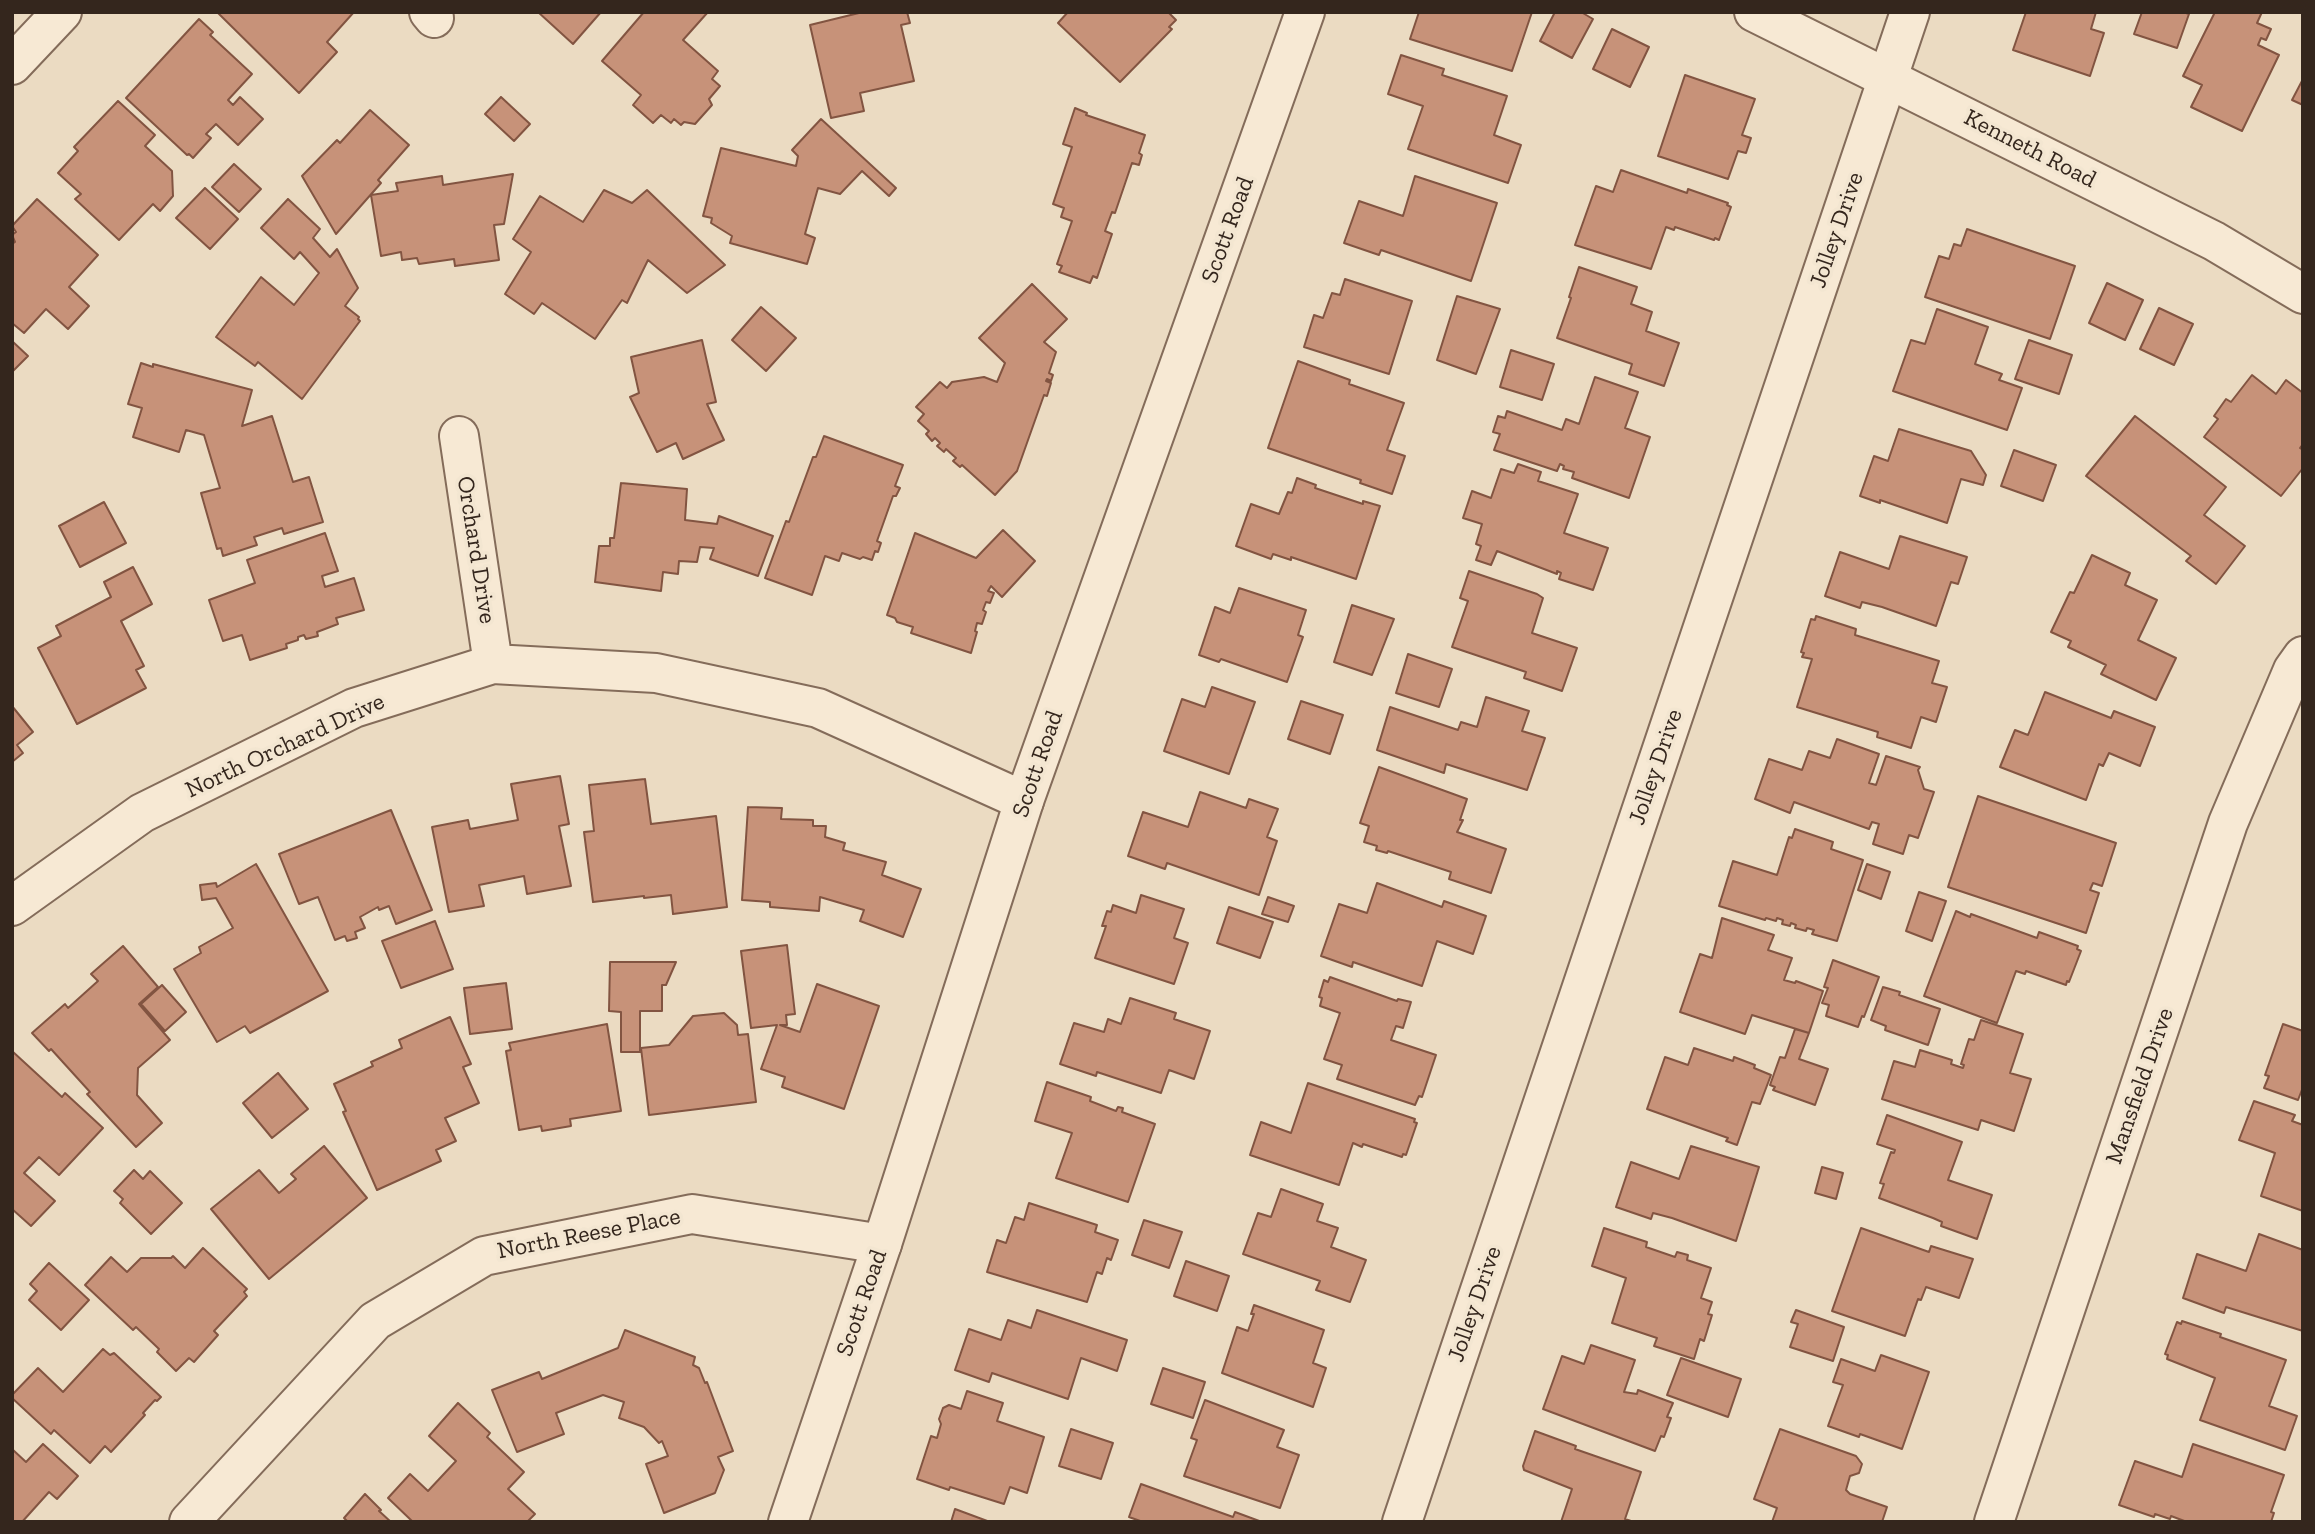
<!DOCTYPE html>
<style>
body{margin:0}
#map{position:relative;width:2315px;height:1534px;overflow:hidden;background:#ebdbc2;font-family:"Zilla Slab",serif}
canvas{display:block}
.frame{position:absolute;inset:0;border:14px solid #34261d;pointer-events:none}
</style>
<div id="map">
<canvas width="2315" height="1534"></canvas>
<div class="frame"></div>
</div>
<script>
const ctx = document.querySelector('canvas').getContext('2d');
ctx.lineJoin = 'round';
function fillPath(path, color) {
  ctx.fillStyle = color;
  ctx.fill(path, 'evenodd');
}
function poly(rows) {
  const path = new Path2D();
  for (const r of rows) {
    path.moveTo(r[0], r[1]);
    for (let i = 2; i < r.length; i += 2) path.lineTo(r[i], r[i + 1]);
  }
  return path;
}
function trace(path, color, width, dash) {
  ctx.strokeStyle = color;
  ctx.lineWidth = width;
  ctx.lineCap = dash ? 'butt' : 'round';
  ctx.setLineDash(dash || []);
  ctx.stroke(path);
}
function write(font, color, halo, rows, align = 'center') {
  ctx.font = font + ' "Zilla Slab",serif';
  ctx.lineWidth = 7;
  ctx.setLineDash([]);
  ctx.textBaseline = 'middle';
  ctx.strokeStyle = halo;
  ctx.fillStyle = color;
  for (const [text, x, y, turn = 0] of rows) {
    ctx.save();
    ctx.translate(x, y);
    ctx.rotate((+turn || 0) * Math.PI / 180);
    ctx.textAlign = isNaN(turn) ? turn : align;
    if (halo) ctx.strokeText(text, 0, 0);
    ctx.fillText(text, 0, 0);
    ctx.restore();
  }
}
const building = poly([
 [217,12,354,12,327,42,337,52,299,93,217,12],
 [538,12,601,12,573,44,538,12],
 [644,12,708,12,683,40,718,71,712,79,720,86,709,99,712,105,695,124,684,122,681,125,674,119,671,123,661,115,653,123,633,105,641,95,602,61,644,12],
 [907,12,910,23,901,25,914,81,860,93,864,111,831,118,810,25,863,12,907,12],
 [1068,12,1168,12,1176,20,1169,27,1172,29,1120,82,1058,23,1068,12],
 [1419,12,1532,12,1512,71,1410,39,1419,12],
 [1555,12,1581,12,1593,19,1572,58,1540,41,1555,12],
 [2026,12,2096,12,2091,29,2104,33,2090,76,2013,50,2026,12],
 [2142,12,2183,12,2189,14,2177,48,2134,34,2142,12],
 [2215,12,2262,12,2257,23,2271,29,2266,40,2261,38,2258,45,2279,55,2242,131,2191,107,2202,85,2183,76,2215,12],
 [199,19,213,32,210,35,252,74,228,100,233,105,240,97,263,119,238,145,216,124,206,134,211,138,193,158,189,154,187,155,126,98,199,19],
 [1612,29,1649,47,1630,87,1593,69,1612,29],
 [1401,55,1444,69,1442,75,1507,96,1494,135,1521,145,1508,183,1408,149,1423,106,1388,94,1401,55],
 [1685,75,1755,99,1742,135,1751,138,1746,153,1738,151,1728,179,1658,156,1685,75],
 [2303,79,2303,105,2292,100,2303,79],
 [501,97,530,124,514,141,485,114,501,97],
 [118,101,155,135,145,146,172,171,173,196,160,211,153,204,119,240,75,199,81,194,58,173,78,151,74,147,118,101],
 [1075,108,1087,113,1086,115,1145,135,1139,153,1142,155,1139,165,1132,163,1115,213,1112,212,1105,231,1112,234,1097,278,1093,276,1090,283,1059,272,1062,266,1057,264,1072,221,1061,217,1064,208,1053,204,1072,147,1063,144,1075,108],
 [370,110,409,145,378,180,381,183,336,234,302,176,337,140,340,143,370,110],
 [821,119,896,188,889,196,862,171,840,194,818,188,805,234,815,238,807,264,730,243,732,236,711,223,712,218,703,216,721,148,796,166,798,156,792,150,821,119],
 [234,164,261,189,239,212,212,187,234,164],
 [1621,170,1687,193,1688,189,1728,203,1727,205,1731,207,1719,240,1715,238,1714,240,1675,227,1674,230,1666,227,1651,269,1575,245,1596,186,1613,192,1621,170],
 [513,174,504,224,494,225,499,260,455,266,454,259,419,264,417,258,402,260,401,252,381,256,371,195,398,191,396,183,442,176,443,185,513,174],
 [1415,176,1497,203,1471,281,1381,250,1379,255,1344,243,1359,201,1403,216,1415,176],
 [205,188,238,219,210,249,176,218,205,188],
 [604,190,632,203,647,190,725,265,687,293,648,260,627,303,622,300,595,339,542,303,534,314,505,294,531,252,513,239,540,196,583,222,604,190],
 [37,199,98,255,69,287,89,306,68,329,46,309,24,333,12,323,12,244,15,242,12,235,16,232,12,226,37,199],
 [288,199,320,229,313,238,330,257,337,249,358,288,345,306,359,317,358,319,360,321,302,399,258,362,255,366,216,337,261,277,294,305,319,273,300,252,294,259,261,228,288,199],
 [1967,229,2075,266,2050,339,1925,297,1939,256,1949,259,1954,244,1961,246,1967,229],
 [1579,267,1637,287,1631,304,1652,312,1646,331,1679,343,1664,386,1629,374,1632,364,1557,338,1571,298,1569,297,1579,267],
 [1345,279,1412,301,1389,374,1304,347,1314,315,1323,318,1332,293,1340,295,1345,279],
 [2107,283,2143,300,2125,340,2089,323,2107,283],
 [1032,284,1067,319,1044,342,1056,352,1049,373,1053,375,1051,381,1047,379,1046,381,1051,383,1047,396,1044,395,1017,471,995,495,962,465,960,467,953,461,956,458,946,449,944,452,937,446,940,443,935,438,932,441,926,434,929,431,918,421,924,414,916,407,940,382,947,388,952,382,984,377,997,382,1005,363,979,338,1032,284],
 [1457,296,1500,309,1476,374,1437,360,1457,296],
 [761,307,796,338,766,371,732,340,761,307],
 [2159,308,2193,324,2174,365,2140,349,2159,308],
 [1937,309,1988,327,1975,364,2002,374,1999,380,2022,388,2007,430,1893,391,1911,340,1925,344,1937,309],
 [702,340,716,402,707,404,724,440,683,459,676,443,657,452,630,397,639,393,631,357,702,340],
 [2029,340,2072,355,2059,394,2015,379,2029,340],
 [12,341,28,356,13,371,12,370,12,341],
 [1511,350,1554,364,1542,400,1500,387,1511,350],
 [1298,361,1350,380,1349,384,1404,403,1387,450,1405,456,1392,494,1360,483,1361,480,1268,448,1298,361],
 [141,363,153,367,153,364,252,390,242,426,272,416,293,482,309,477,323,522,284,534,282,528,254,537,257,545,223,556,221,548,217,549,201,493,220,488,204,435,186,430,179,452,133,437,142,408,128,404,141,363],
 [2252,375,2276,394,2286,380,2303,393,2303,444,2300,448,2303,450,2303,468,2281,496,2204,437,2218,419,2214,416,2226,399,2231,402,2252,375],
 [1595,377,1638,392,1625,428,1650,437,1629,498,1572,478,1574,472,1563,469,1564,466,1560,464,1557,471,1494,450,1500,434,1493,432,1498,416,1505,418,1507,411,1562,430,1566,419,1579,424,1595,377],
 [2135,416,2226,487,2204,515,2245,546,2216,584,2186,561,2191,556,2086,476,2135,416],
 [1899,429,1971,451,1986,475,1983,485,1961,479,1947,523,1880,500,1880,503,1860,496,1874,456,1888,461,1899,429],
 [824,436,903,465,895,486,900,488,896,496,893,496,877,541,881,543,878,552,875,551,872,560,863,557,860,559,842,553,839,561,825,556,812,595,765,578,786,521,789,522,813,457,816,457,824,436],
 [2014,450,2056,465,2043,501,2001,486,2014,450],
 [1518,464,1541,472,1538,481,1578,494,1564,533,1608,548,1593,590,1559,579,1561,573,1557,571,1557,574,1497,551,1491,565,1476,560,1481,546,1476,544,1482,524,1463,518,1472,491,1491,498,1501,469,1514,473,1518,464],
 [1297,478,1316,485,1315,488,1363,504,1363,501,1380,506,1356,579,1291,557,1291,560,1273,554,1271,559,1236,546,1251,504,1279,514,1288,492,1292,493,1297,478],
 [621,483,687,489,685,520,717,524,719,516,773,536,758,576,710,559,714,548,700,547,697,562,679,561,678,574,663,572,661,591,595,582,599,546,610,546,610,538,614,538,621,483],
 [104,502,126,543,80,567,59,526,104,502],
 [1003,530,1035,561,1002,597,991,586,988,591,994,593,990,603,986,602,983,610,986,612,982,624,977,623,975,631,977,632,971,653,911,633,913,627,897,622,895,618,887,615,915,533,976,558,1003,530],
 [325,533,338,571,322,576,325,587,354,578,364,610,336,618,338,624,317,632,318,636,306,639,304,635,298,637,298,640,286,644,287,648,250,660,242,635,223,641,209,600,255,583,247,560,325,533],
 [1900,536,1967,557,1958,584,1951,582,1936,626,1882,607,1862,602,1860,608,1825,596,1840,552,1889,569,1900,536],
 [2092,555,2130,573,2125,585,2157,600,2138,640,2176,658,2156,700,2101,674,2106,665,2068,647,2071,641,2051,632,2070,592,2074,593,2092,555],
 [133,567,152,604,121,621,144,666,136,670,146,688,77,724,38,648,61,636,56,626,111,597,104,582,133,567],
 [1469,571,1537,594,1543,598,1532,633,1577,648,1562,691,1524,678,1526,672,1452,647,1468,601,1460,598,1469,571],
 [1239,588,1306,610,1298,635,1303,637,1287,682,1221,659,1219,662,1199,655,1215,607,1230,613,1239,588],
 [1352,605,1394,619,1372,675,1334,662,1352,605],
 [1816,616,1856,629,1855,635,1939,661,1932,683,1947,687,1936,722,1921,717,1911,748,1877,737,1878,732,1797,707,1812,659,1802,657,1804,653,1801,652,1811,619,1815,620,1816,616],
 [1408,654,1452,669,1439,707,1396,693,1408,654],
 [1212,687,1255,702,1229,774,1164,751,1182,699,1205,707,1212,687],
 [2045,692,2111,718,2114,711,2155,727,2140,766,2109,753,2103,766,2099,764,2086,800,2000,767,2015,730,2028,735,2045,692],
 [1486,697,1529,711,1522,731,1545,738,1527,790,1446,764,1444,773,1377,750,1390,707,1458,730,1461,722,1477,727,1486,697],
 [1301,701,1343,715,1330,754,1288,739,1301,701],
 [12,706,33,732,17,745,23,753,12,762,12,706],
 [1837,739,1879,754,1869,783,1876,785,1886,756,1920,767,1918,770,1924,789,1934,792,1918,838,1909,835,1903,854,1873,844,1879,824,1872,822,1869,829,1794,802,1790,813,1755,799,1769,759,1802,770,1809,751,1830,758,1837,739],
 [1379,767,1467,799,1460,820,1463,820,1457,832,1506,849,1491,893,1449,879,1451,872,1388,851,1387,853,1376,850,1377,846,1364,842,1369,826,1360,823,1379,767],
 [560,776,569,824,559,826,571,886,527,894,524,876,479,885,484,906,449,912,432,827,468,820,470,829,518,820,511,784,560,776],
 [645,779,651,824,716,816,727,907,673,914,671,895,644,898,644,896,593,902,584,832,594,831,589,785,645,779],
 [1200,792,1246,808,1249,799,1278,809,1267,837,1277,841,1259,895,1167,863,1165,869,1128,856,1143,812,1188,827,1200,792],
 [1978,796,2116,843,2102,886,2093,883,2090,890,2099,893,2086,933,1948,887,1978,796],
 [748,807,782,808,781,819,813,820,813,826,826,826,825,837,845,843,843,850,886,862,882,875,921,889,903,937,860,921,864,910,820,897,819,911,770,907,770,902,742,900,748,807],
 [391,810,432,910,396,924,389,906,379,910,378,907,360,917,365,928,355,932,357,938,347,941,345,936,335,940,318,897,299,904,279,854,391,810],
 [1795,829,1833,842,1831,849,1863,860,1837,941,1812,934,1814,930,1807,928,1806,931,1795,928,1796,925,1791,923,1790,926,1782,924,1783,920,1777,918,1776,921,1766,918,1765,920,1719,906,1733,861,1777,875,1789,837,1792,838,1795,829],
 [256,864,328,991,250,1033,245,1026,217,1042,174,969,201,953,199,947,233,928,216,898,202,900,200,885,216,883,217,887,256,864],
 [1867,864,1890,872,1881,899,1858,890,1867,864],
 [1377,883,1442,907,1444,901,1486,916,1473,954,1437,941,1422,986,1353,962,1352,967,1321,956,1339,904,1367,913,1377,883],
 [1919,892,1946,901,1932,941,1906,931,1919,892],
 [1141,895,1184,909,1174,938,1188,943,1174,984,1095,958,1106,926,1102,926,1107,911,1111,912,1113,905,1136,913,1141,895],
 [1268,897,1294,906,1288,922,1262,914,1268,897],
 [1229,907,1273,922,1260,958,1217,943,1229,907],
 [1956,911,1970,917,1971,914,2037,938,2039,932,2078,946,2077,949,2081,951,2069,982,2067,981,2066,985,2026,971,2025,974,2016,971,1997,1023,1924,996,1956,911],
 [1722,918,1774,935,1768,950,1792,958,1784,980,1795,983,1796,981,1823,991,1809,1033,1752,1015,1745,1034,1680,1012,1700,954,1712,958,1722,918],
 [435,921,453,969,401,988,382,941,435,921],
 [787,945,795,1014,786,1015,787,1025,780,1025,800,1032,817,984,879,1006,844,1109,782,1087,785,1077,761,1069,777,1025,751,1028,741,951,787,945],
 [123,946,158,987,139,1004,170,1040,138,1068,137,1095,162,1123,136,1147,87,1094,90,1092,51,1049,49,1051,32,1033,65,1004,68,1008,98,981,91,974,123,946],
 [1833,960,1879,977,1864,1017,1862,1016,1858,1027,1826,1016,1829,1005,1822,1003,1828,988,1824,987,1833,960],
 [610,962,676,962,666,985,662,985,662,1011,640,1011,640,1052,621,1052,621,1012,609,1011,610,962],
 [1330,977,1397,1001,1398,999,1411,1002,1403,1028,1396,1026,1391,1040,1436,1055,1422,1097,1419,1096,1415,1105,1337,1079,1342,1065,1324,1059,1340,1013,1320,1006,1322,998,1319,997,1324,980,1328,982,1330,977],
 [506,983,512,1029,470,1034,464,988,506,983],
 [162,985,186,1012,165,1031,141,1004,162,985],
 [1883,987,1900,992,1899,995,1940,1009,1928,1045,1885,1030,1886,1026,1871,1020,1883,987],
 [1130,998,1176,1013,1174,1019,1210,1031,1194,1079,1169,1070,1161,1093,1097,1072,1096,1076,1060,1064,1074,1023,1104,1032,1108,1019,1121,1024,1130,998],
 [724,1013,737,1025,738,1035,748,1034,756,1102,649,1115,641,1048,669,1045,693,1016,724,1013],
 [450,1017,471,1064,463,1067,479,1103,445,1118,456,1141,436,1150,441,1161,377,1190,343,1112,346,1111,334,1084,373,1066,371,1062,402,1048,399,1040,450,1017],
 [1981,1020,2023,1034,2010,1073,2031,1079,2014,1131,1981,1120,1978,1130,1882,1099,1894,1061,1915,1067,1920,1050,1952,1060,1951,1064,1963,1068,1964,1065,1961,1064,1969,1039,1974,1040,1981,1020],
 [607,1024,621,1111,570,1119,571,1126,542,1131,541,1126,519,1130,506,1051,511,1050,509,1043,607,1024],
 [2283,1024,2303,1031,2303,1087,2298,1100,2264,1088,2269,1076,2265,1075,2283,1024],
 [1795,1029,1809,1033,1799,1059,1828,1069,1815,1105,1773,1090,1775,1087,1770,1085,1780,1057,1785,1058,1795,1029],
 [1694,1048,1733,1061,1734,1057,1755,1065,1754,1068,1771,1075,1760,1104,1752,1102,1737,1145,1726,1141,1728,1138,1647,1109,1665,1057,1688,1065,1694,1048],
 [12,1051,62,1097,65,1093,103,1128,59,1175,39,1157,24,1173,55,1201,31,1226,12,1209,12,1051],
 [278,1073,308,1109,272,1138,243,1103,278,1073],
 [1047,1082,1091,1097,1090,1101,1116,1111,1118,1107,1123,1108,1122,1112,1155,1124,1128,1202,1056,1178,1072,1133,1035,1121,1047,1082],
 [1308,1083,1415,1119,1414,1122,1417,1123,1406,1155,1403,1154,1402,1157,1363,1144,1362,1147,1353,1143,1339,1185,1250,1155,1261,1122,1291,1133,1308,1083],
 [2254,1101,2295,1115,2292,1121,2303,1125,2303,1211,2261,1196,2275,1153,2239,1140,2254,1101],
 [1887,1115,1962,1142,1948,1180,1992,1195,1977,1239,1941,1226,1942,1222,1933,1218,1879,1198,1884,1184,1880,1183,1891,1152,1894,1153,1895,1150,1877,1144,1887,1115],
 [324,1146,367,1198,269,1279,211,1209,259,1170,279,1193,296,1179,291,1174,324,1146],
 [1691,1146,1759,1167,1736,1241,1672,1218,1653,1213,1651,1219,1616,1207,1631,1162,1679,1179,1691,1146],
 [1822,1167,1843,1173,1836,1199,1815,1193,1822,1167],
 [134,1170,143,1179,150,1171,182,1203,151,1234,120,1203,123,1199,114,1191,134,1170],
 [1281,1189,1323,1204,1317,1221,1338,1228,1331,1247,1366,1260,1350,1302,1316,1290,1320,1281,1243,1254,1258,1213,1271,1217,1281,1189],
 [1029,1203,1097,1225,1095,1232,1118,1240,1111,1260,1107,1258,1102,1274,1097,1272,1087,1302,987,1272,997,1240,1006,1243,1015,1217,1024,1220,1029,1203],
 [1144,1220,1182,1232,1169,1268,1132,1255,1144,1220],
 [1604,1228,1647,1242,1646,1247,1675,1257,1677,1252,1688,1255,1687,1260,1711,1268,1701,1298,1712,1302,1708,1314,1712,1315,1704,1341,1700,1339,1694,1359,1654,1346,1657,1338,1612,1323,1626,1278,1592,1266,1604,1228],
 [1861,1228,1929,1252,1931,1246,1973,1259,1959,1298,1926,1287,1921,1300,1918,1299,1905,1336,1832,1311,1861,1228],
 [2259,1234,2303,1250,2303,1331,2226,1307,2224,1313,2183,1298,2197,1254,2246,1271,2259,1234],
 [203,1248,247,1289,244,1292,247,1296,214,1331,218,1335,194,1362,189,1358,176,1371,157,1352,159,1349,136,1327,133,1330,85,1285,111,1257,127,1272,141,1258,171,1258,173,1256,185,1268,203,1248],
 [1186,1261,1229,1276,1217,1311,1174,1296,1186,1261],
 [49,1263,89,1300,61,1330,29,1300,37,1291,30,1284,49,1263],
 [1254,1305,1324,1330,1313,1363,1326,1368,1313,1407,1222,1373,1237,1327,1248,1331,1254,1314,1251,1314,1254,1305],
 [1037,1310,1127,1340,1117,1371,1081,1358,1068,1399,992,1373,989,1382,955,1370,969,1329,1001,1340,1008,1320,1031,1328,1037,1310],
 [1796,1310,1844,1327,1833,1361,1790,1347,1798,1324,1791,1322,1796,1310],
 [2182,1321,2221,1334,2220,1337,2286,1360,2269,1406,2297,1416,2285,1450,2200,1420,2215,1378,2167,1359,2168,1355,2165,1354,2177,1322,2181,1324,2182,1321],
 [625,1330,695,1357,693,1365,699,1368,705,1383,707,1382,733,1451,718,1457,724,1470,715,1493,664,1513,646,1464,668,1456,662,1441,659,1443,644,1427,619,1418,624,1402,603,1395,556,1413,564,1434,517,1452,492,1390,539,1372,542,1379,618,1348,625,1330],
 [1591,1345,1635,1360,1624,1392,1637,1394,1638,1390,1673,1403,1667,1417,1671,1418,1664,1437,1661,1436,1655,1451,1543,1409,1562,1356,1584,1364,1591,1345],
 [103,1349,110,1355,114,1353,161,1397,157,1401,155,1400,143,1413,145,1415,111,1452,105,1446,90,1463,54,1430,51,1434,12,1398,12,1395,38,1368,63,1392,103,1349],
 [1881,1355,1929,1372,1902,1449,1860,1434,1859,1437,1828,1426,1843,1385,1833,1382,1841,1359,1875,1371,1881,1355],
 [1681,1358,1741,1379,1728,1417,1667,1395,1681,1358],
 [1163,1368,1205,1382,1193,1418,1151,1404,1163,1368],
 [967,1391,1003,1403,997,1421,1044,1437,1027,1493,1010,1487,1004,1504,950,1487,949,1490,917,1479,931,1436,937,1438,941,1424,939,1419,943,1408,949,1405,961,1409,967,1391],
 [1205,1400,1284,1430,1277,1447,1299,1455,1280,1508,1184,1476,1197,1440,1191,1438,1205,1400],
 [458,1403,490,1433,487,1437,524,1472,508,1489,535,1514,527,1522,413,1522,388,1498,410,1474,428,1491,456,1461,429,1436,458,1403],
 [1071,1429,1113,1443,1101,1479,1059,1466,1071,1429],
 [1780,1429,1856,1456,1862,1464,1859,1473,1850,1476,1846,1490,1850,1494,1887,1507,1882,1522,1772,1522,1777,1508,1754,1499,1780,1429],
 [1535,1431,1576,1446,1575,1449,1641,1472,1625,1519,1634,1522,1561,1522,1572,1489,1524,1470,1523,1466,1535,1431],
 [43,1444,78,1476,57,1499,49,1492,22,1522,12,1522,12,1449,26,1462,43,1444],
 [2193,1444,2284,1475,2271,1512,2274,1513,2271,1522,2187,1522,2171,1516,2170,1519,2155,1514,2154,1517,2119,1505,2135,1461,2182,1477,2193,1444],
 [1141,1484,1233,1517,1235,1512,1262,1522,1143,1522,1129,1517,1141,1484],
 [365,1494,381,1510,379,1511,391,1522,348,1522,344,1518,365,1494],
 [955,1509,990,1522,951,1522,955,1509]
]);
fillPath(building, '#c79279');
trace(building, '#825441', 2);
const minor = poly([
 [429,12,434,18],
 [12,65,62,12],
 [459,436,493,664],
 [12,906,142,813,354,708,493,664,656,673,818,708,1024,801],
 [189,1522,375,1321,484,1256,692,1214,882,1244],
 [1402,1522,1910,12],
 [1994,1522,2228,823,2293,670,2303,656]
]);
const tertiary = poly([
 [1754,12,2214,241,2303,294],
 [788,1522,882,1244,1024,801,1305,12]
]);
trace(minor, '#846c5a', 42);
trace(tertiary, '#846c5a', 42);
trace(minor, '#f7e9d4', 38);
trace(tertiary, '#f7e9d4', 38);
write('24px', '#34261d', '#f3e6d1', [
 ["Kenneth Road",2030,149,27],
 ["Scott Road",1228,230,-70],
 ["Jolley Drive",1837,230,-71],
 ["Orchard Drive",476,550,81],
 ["North Orchard Drive",285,746,-25],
 ["Scott Road",1038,764,-71],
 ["Jolley Drive",1656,767,-71],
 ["Mansfield Drive",2140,1086,-71],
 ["North Reese Place",589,1234,-11],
 ["Scott Road",862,1303,-71],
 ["Jolley Drive",1475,1304,-71]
]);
</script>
